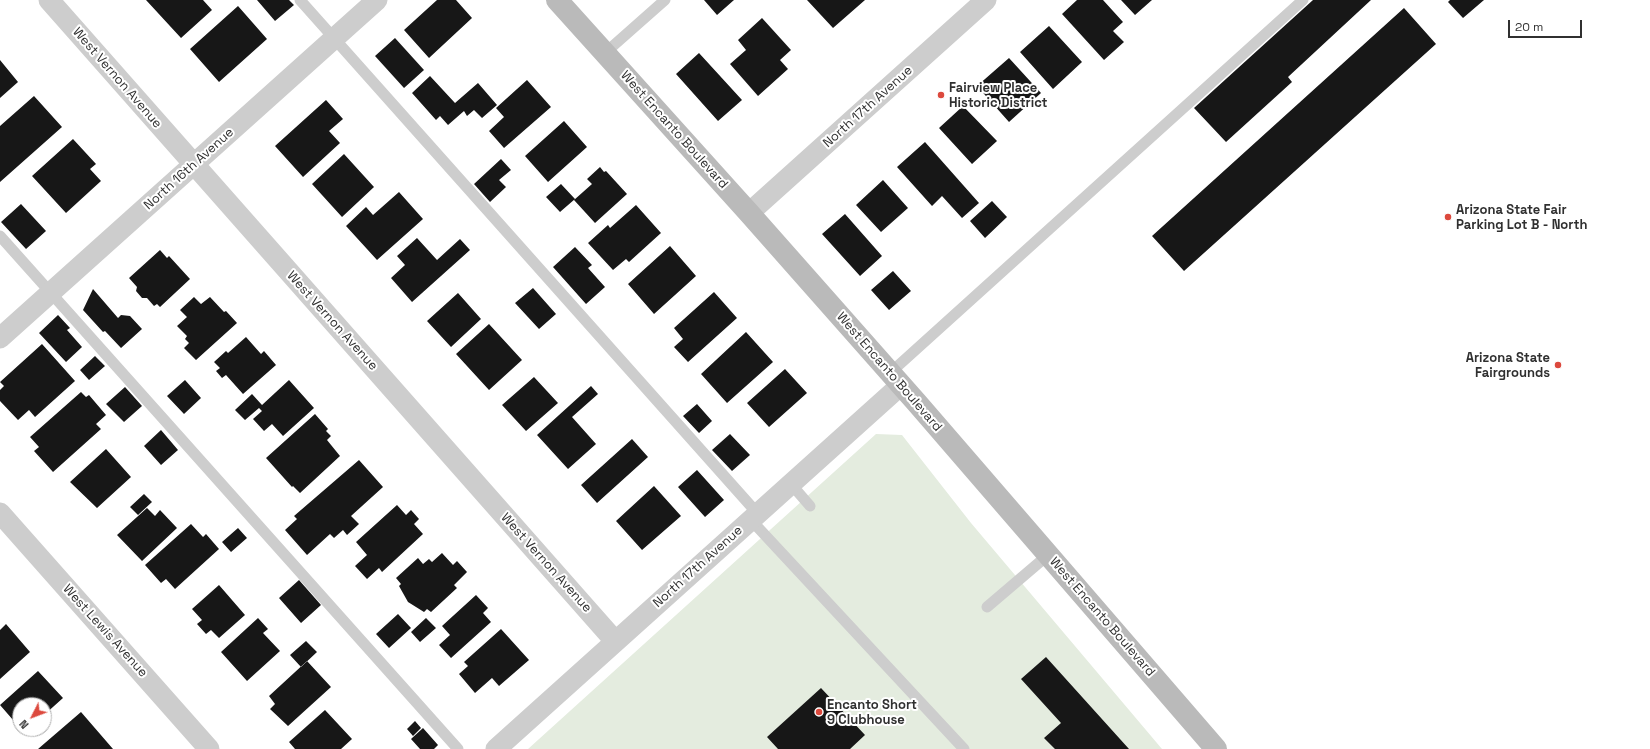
<!DOCTYPE html>
<style>
body{margin:0}
#map{position:relative;width:1650px;height:749px;overflow:hidden;background:#fff;font-family:"Space Grotesk",sans-serif}
canvas{display:block}
.north{position:absolute;left:12px;top:697px;width:40px;height:40px;box-sizing:border-box;background:#fff;border:1px solid #acacac;border-radius:50%;rotate:228deg;font-size:11px;font-weight:700;line-height:16px;text-align:center;color:#303030}
.north::after{content:'';display:block;margin:auto;width:14px;height:18px;background:#dc493d;clip-path:polygon(50% 0,100% 100%,50% 72%,0 100%)}
.scale{position:absolute;left:1508px;top:20px;width:74px;height:18px;box-sizing:border-box;border:2px solid #303030;border-top:0;padding-left:5px;font-size:12px;line-height:14px;white-space:nowrap;color:#303030;-webkit-text-stroke:3px #fff;paint-order:stroke}
</style>
<div id="map">
<canvas width="1650" height="749"></canvas>
<div class="north">N</div>
<div class="scale">20 m</div>
</div>
<script>
const ctx = document.querySelector('canvas').getContext('2d');
ctx.lineJoin = 'round';
function fillPath(path, color) {
  ctx.fillStyle = color;
  ctx.fill(path, 'evenodd');
}
function poly(rows) {
  const path = new Path2D();
  for (const r of rows) {
    path.moveTo(r[0], r[1]);
    for (let i = 2; i < r.length; i += 2) path.lineTo(r[i], r[i + 1]);
  }
  return path;
}
function trace(path, color, width, dash) {
  ctx.strokeStyle = color;
  ctx.lineWidth = width;
  ctx.lineCap = dash ? 'butt' : 'round';
  ctx.setLineDash(dash || []);
  ctx.stroke(path);
}
function write(font, color, halo, rows, align = 'center') {
  ctx.font = font + ' "Space Grotesk",sans-serif';
  ctx.lineWidth = 4;
  ctx.setLineDash([]);
  ctx.textBaseline = 'middle';
  ctx.strokeStyle = halo;
  ctx.fillStyle = color;
  for (const [text, x, y, turn = 0] of rows) {
    ctx.save();
    ctx.translate(x, y);
    ctx.rotate((+turn || 0) * Math.PI / 180);
    ctx.textAlign = isNaN(turn) ? turn : align;
    if (halo) ctx.strokeText(text, 0, 0);
    ctx.fillText(text, 0, 0);
    ctx.restore();
  }
}
fillPath(poly([
 [876,434,902,435,971,523,1162,749,528,749]
]), '#e4ecdf');
fillPath(poly([
 [146,0,203,0,212,10,181,38],
 [257,0,289,0,294,5,275,21],
 [437,0,456,0,472,18,429,58,404,30],
 [704,0,734,0,717,15],
 [807,0,865,0,833,28],
 [1077,0,1103,0,1123,22,1113,31,1124,42,1104,60,1062,14],
 [1121,0,1152,0,1135,15],
 [1313,0,1371,0,1288,77,1292,82,1226,142,1194,108],
 [1450,0,1484,0,1463,18,1448,2],
 [238,6,267,39,219,82,190,49],
 [1404,8,1436,44,1184,271,1152,236],
 [762,18,791,50,780,60,788,69,758,96,730,64,746,50,738,40],
 [1049,26,1082,62,1053,89,1020,52],
 [395,38,424,70,404,88,375,56],
 [699,53,742,100,718,121,676,74],
 [1009,58,1041,93,1009,122,977,86],
 [0,60,18,82,0,98],
 [430,76,455,103,478,83,497,105,482,118,474,110,467,116,464,111,448,125,440,116,436,120,412,93],
 [527,80,551,107,504,148,489,131,504,117,496,108],
 [34,96,62,127,0,182,0,126],
 [326,100,343,119,329,131,340,143,303,177,275,146],
 [963,106,997,141,972,164,939,128],
 [564,121,587,147,548,182,525,156],
 [73,139,96,164,90,169,101,181,66,213,32,176],
 [925,142,979,203,962,218,942,196,932,206,897,167],
 [344,154,374,187,342,217,312,184],
 [501,159,511,170,499,180,506,187,490,202,474,184],
 [600,167,604,172,606,171,627,194,595,223,574,200,592,184,587,179],
 [883,180,908,208,881,232,856,205],
 [561,184,575,199,560,212,546,197],
 [399,192,423,219,377,260,346,226,366,207,373,215],
 [992,201,1007,217,985,238,970,221],
 [21,204,46,231,26,249,1,222],
 [636,205,661,233,629,262,626,259,613,270,588,243,608,225,610,228],
 [845,214,882,256,860,276,822,234],
 [417,238,437,260,460,239,470,250,412,302,391,278,405,265,397,256],
 [670,246,696,276,654,314,628,284],
 [575,247,592,265,588,268,605,287,586,304,553,267],
 [160,250,167,258,169,256,190,279,160,307,157,304,154,306,147,298,142,298,136,291,137,287,129,278],
 [893,271,911,291,889,310,871,290],
 [533,288,556,314,539,329,515,303],
 [93,289,118,318,121,315,130,316,142,329,121,348,105,331,103,332,83,310],
 [714,292,737,318,688,362,674,347,683,339,674,328],
 [458,293,481,319,451,347,427,321],
 [194,297,201,304,210,297,224,312,226,311,237,323,196,360,184,348,189,343,185,339,187,336,177,326,187,317,180,310],
 [58,315,70,328,67,330,82,347,66,362,39,333],
 [489,324,522,360,489,390,456,354],
 [746,332,773,362,727,403,701,374],
 [246,337,261,354,264,351,276,365,243,394,226,375,222,378,216,371,220,368,214,362,226,351,228,353],
 [42,344,75,381,35,417,29,410,18,420,0,401,0,390,4,386,0,382],
 [95,356,105,366,89,380,80,370],
 [785,369,807,393,769,427,747,403],
 [534,377,558,403,526,431,502,405],
 [185,380,201,398,184,414,167,396],
 [289,380,314,408,283,436,272,424,264,431,253,419,262,411,259,408,245,420,235,410,252,394,262,405],
 [591,386,598,394,572,417,596,444,568,469,537,435],
 [125,387,142,406,124,422,106,404],
 [81,392,86,397,89,395,106,415,96,424,101,429,53,472,34,451,39,447,30,437],
 [697,404,712,421,699,433,683,416],
 [315,414,328,429,326,431,331,436,327,440,340,456,300,493,293,486,292,487,266,458],
 [161,430,178,450,161,465,144,446],
 [730,434,750,455,732,471,712,450],
 [632,439,648,457,597,503,581,485],
 [106,449,131,477,97,508,70,482],
 [359,460,383,487,351,516,359,524,347,535,343,530,334,538,330,534,307,555,285,530,297,519,294,516],
 [697,470,724,500,705,517,678,487],
 [654,486,681,516,642,550,616,521],
 [144,494,152,502,138,515,130,507],
 [397,505,406,515,411,510,419,519,414,524,423,534,382,572,379,568,367,579,355,566,367,555,356,542],
 [147,508,155,516,160,510,177,528,142,561,117,535],
 [191,524,203,537,206,534,219,549,175,589,166,579,161,583,145,565],
 [238,528,247,538,231,552,222,542],
 [442,553,453,565,457,561,467,572,454,585,457,588,431,612,427,609,424,612,408,602,399,586,401,584,396,578,418,558,423,564,429,559,432,562],
 [299,580,321,605,301,623,279,598],
 [219,585,245,615,219,638,211,630,206,634,197,624,202,620,192,609],
 [476,595,488,608,483,613,491,622,451,658,439,645,450,635,442,626],
 [398,614,411,628,389,648,376,634],
 [258,618,268,629,263,633,280,651,247,681,221,652],
 [426,618,436,628,420,642,411,632],
 [6,624,30,652,0,679,0,630],
 [501,629,529,660,499,686,492,678,475,693,459,674,468,666,464,662],
 [306,641,317,652,301,667,290,655],
 [1046,657,1129,749,1055,749,1044,738,1061,723,1021,679],
 [307,661,331,687,288,726,270,709,275,704,269,696],
 [38,671,63,698,44,715,44,705,20,705,20,728,0,705],
 [821,688,865,735,850,749,778,749,767,737],
 [325,710,352,739,341,749,295,749,289,742],
 [81,712,113,749,38,749],
 [415,721,421,728,413,736,407,729],
 [423,728,438,745,434,749,420,749,411,739]
]), '#171717');
trace(poly([
 [300,0,758,514],
 [605,53,665,0],
 [0,236,458,749],
 [890,373,1303,0],
 [791,484,810,506],
 [751,520,964,749],
 [987,607,1048,555]
]), '#cdcdcd', 11);
trace(poly([
 [49,0,615,641],
 [749,213,986,0],
 [0,338,377,0],
 [0,513,209,749],
 [496,749,901,385]
]), '#cdcdcd', 21);
trace(poly([
 [557,0,749,213,917,403,1216,749]
]), '#bababa', 22);
for (const [x, y, r, color] of [
 [941,95,4,"#dc493d"],
 [1448,217,4,"#dc493d"],
 [1558,365,4,"#dc493d"],
 [819,712,4,"#dc493d"]
]) {
  const dot = new Path2D();
  dot.arc(x, y, r, 0, 2 * Math.PI);
  ctx.fillStyle = color;
  ctx.fill(dot);
  trace(dot, '#fff', 1.5);
}
write('13px', '#303030', '#fff', [
 ["West Vernon Avenue",117,78,49],
 ["North 17th Avenue",868,107,-42],
 ["West Encanto Boulevard",674,130,48],
 ["North 16th Avenue",189,169,-42],
 ["West Vernon Avenue",332,321,48],
 ["West Encanto Boulevard",889,372,49],
 ["West Vernon Avenue",546,563,48],
 ["North 17th Avenue",698,567,-42],
 ["West Encanto Boulevard",1102,617,49],
 ["West Lewis Avenue",105,631,48]
]);
write('bold 13px', '#303030', '#fff', [
 ["Fairview Place",949,88],
 ["Historic District",949,103],
 ["Arizona State Fair",1456,210],
 ["Parking Lot B - North",1456,225],
 ["Arizona State",1550,358,"right"],
 ["Fairgrounds",1550,373,"right"],
 ["Encanto Short",827,705],
 ["9 Clubhouse",827,720]
], 'left');
</script>
